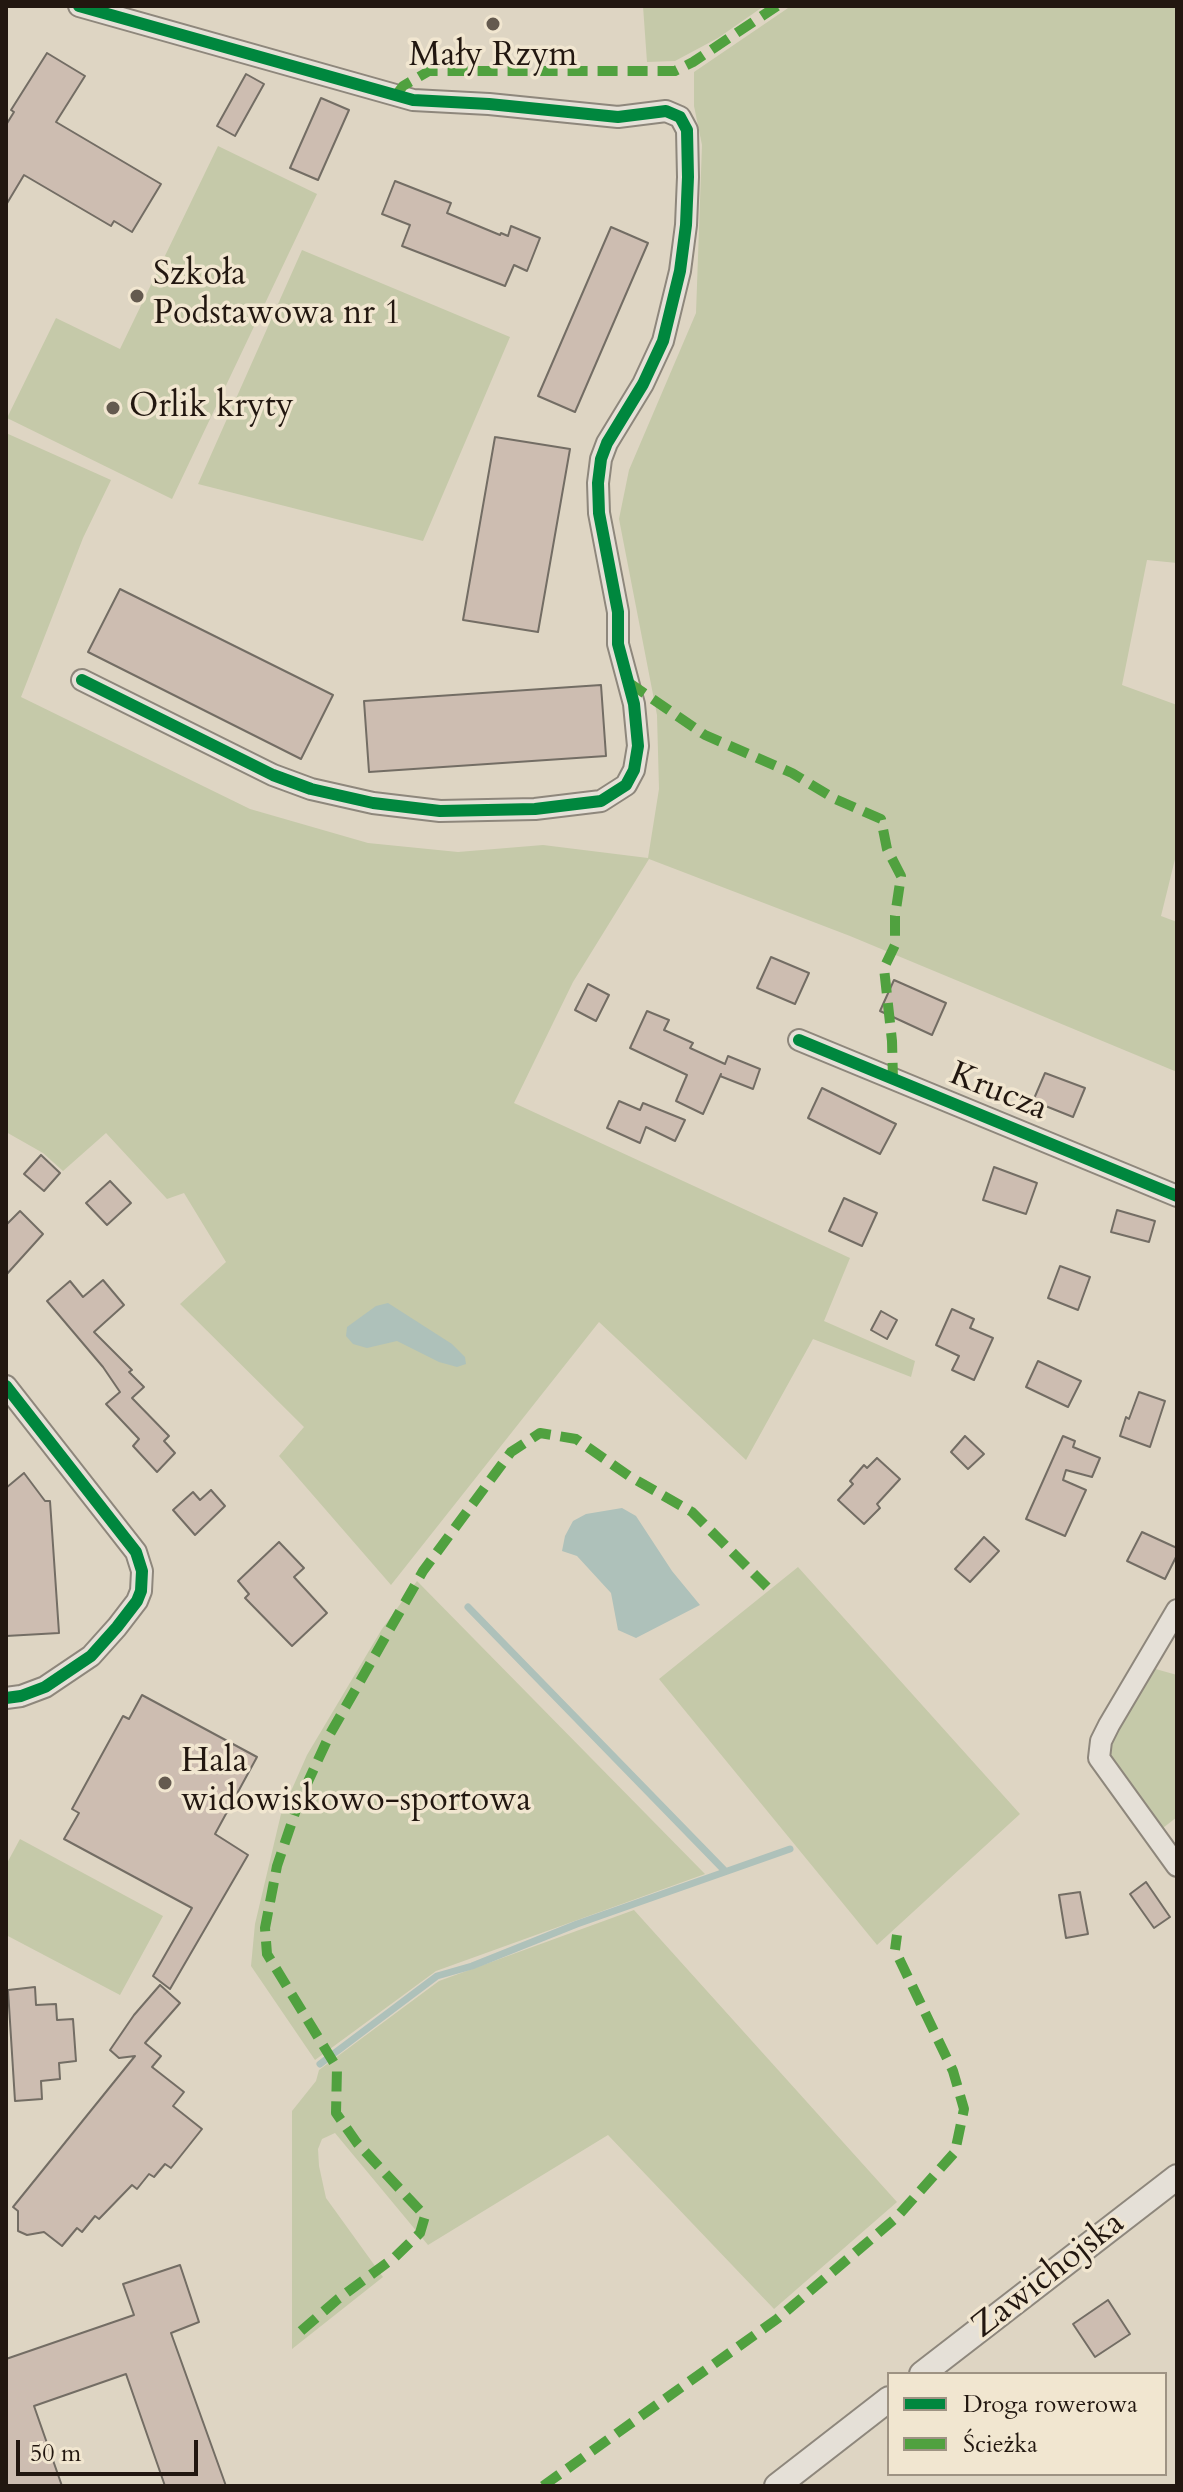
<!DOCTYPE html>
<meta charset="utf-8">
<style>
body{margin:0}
#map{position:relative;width:1183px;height:2492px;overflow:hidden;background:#ded5c3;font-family:Cardo,serif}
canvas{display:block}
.frame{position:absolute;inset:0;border:8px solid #221710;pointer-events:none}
.legend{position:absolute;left:887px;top:2372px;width:280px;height:104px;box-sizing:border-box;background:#f1e6d0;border:2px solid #9e9383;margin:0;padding:10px 14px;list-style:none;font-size:24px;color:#221710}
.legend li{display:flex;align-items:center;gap:16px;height:40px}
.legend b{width:40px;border:2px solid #9e9383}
.scale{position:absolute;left:16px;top:2440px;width:182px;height:36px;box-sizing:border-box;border:4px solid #221710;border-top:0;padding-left:10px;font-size:24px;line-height:28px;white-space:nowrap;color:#221710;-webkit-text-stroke:6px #f1e6d0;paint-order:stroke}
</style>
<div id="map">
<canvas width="1183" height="2492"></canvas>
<div class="frame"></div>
<ul class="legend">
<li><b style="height:10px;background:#00873e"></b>Droga rowerowa</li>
<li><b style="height:10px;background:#50a13f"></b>Ścieżka</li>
</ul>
<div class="scale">50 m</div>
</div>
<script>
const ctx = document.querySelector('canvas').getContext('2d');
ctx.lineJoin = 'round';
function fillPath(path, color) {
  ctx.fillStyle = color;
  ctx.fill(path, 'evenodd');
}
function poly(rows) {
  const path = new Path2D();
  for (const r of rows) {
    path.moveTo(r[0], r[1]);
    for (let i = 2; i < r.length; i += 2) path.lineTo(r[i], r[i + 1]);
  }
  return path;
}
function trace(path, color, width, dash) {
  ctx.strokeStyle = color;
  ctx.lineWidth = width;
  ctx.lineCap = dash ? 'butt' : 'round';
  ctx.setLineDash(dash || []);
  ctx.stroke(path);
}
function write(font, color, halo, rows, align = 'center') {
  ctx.font = font + ' Cardo,serif';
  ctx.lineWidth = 7;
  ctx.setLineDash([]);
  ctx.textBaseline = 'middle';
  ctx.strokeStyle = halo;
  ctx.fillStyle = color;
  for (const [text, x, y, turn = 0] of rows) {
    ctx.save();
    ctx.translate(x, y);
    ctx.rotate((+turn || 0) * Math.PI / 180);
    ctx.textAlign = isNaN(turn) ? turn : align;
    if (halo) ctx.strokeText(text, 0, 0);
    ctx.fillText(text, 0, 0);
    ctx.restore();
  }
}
fillPath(poly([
 [643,6,764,6,718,38,675,61,647,62],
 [791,6,1177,6,1177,563,1147,560,1122,685,1177,705,1177,851,1161,916,1177,922,1177,1072,850,936,649,859,573,982,514,1103,850,1258,824,1321,915,1361,911,1377,813,1339,746,1460,599,1322,391,1585,279,1456,304,1427,180,1304,226,1262,184,1193,167,1199,106,1133,63,1171,43,1153,6,1132,6,433,111,480,83,538,21,697,250,809,368,843,458,852,543,845,648,858,659,789,657,715,619,519,629,470,696,313,702,145,694,106,694,72],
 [218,146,317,194,172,499,7,418,56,318,120,349],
 [302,250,510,337,423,541,198,484],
 [798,1567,1020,1814,877,1945,659,1679],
 [417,1581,705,1874,436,1971,315,2060,251,1966,255,1924,281,1814,307,1755,382,1629],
 [1152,1668,1177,1675,1177,1817,1159,1831,1108,1759,1113,1733],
 [20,1839,163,1916,120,1995,6,1935,6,1865],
 [634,1910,897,2202,774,2309,608,2135,428,2245,335,2133,322,2139,318,2149,319,2166,326,2198,383,2277,292,2349,292,2111,316,2081,319,2070,439,1981]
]), '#c5c9a9');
fillPath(poly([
 [388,1303,452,1344,465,1357,466,1364,457,1367,439,1362,397,1341,367,1348,353,1344,346,1336,347,1327,376,1306],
 [622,1508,636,1516,672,1571,700,1605,636,1638,618,1630,611,1593,577,1556,562,1551,565,1536,573,1521,586,1514]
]), '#aec1ba');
trace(poly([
 [468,1607,725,1871],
 [320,2064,437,1976,472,1966,577,1924,790,1849]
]), '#aec1ba', 7);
const building = poly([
 [47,53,85,76,56,122,161,184,132,232,114,221,111,226,24,175,6,205,6,125,14,112,11,110,47,53],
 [246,74,264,84,235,136,217,126,246,74],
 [321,98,349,110,318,180,290,168,321,98],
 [395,181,451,203,447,213,500,235,501,233,508,236,511,226,540,238,527,271,514,265,505,286,402,246,410,225,382,214,395,181],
 [611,227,648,243,575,412,538,396,611,227],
 [495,437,570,449,538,632,463,620,495,437],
 [120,589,333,695,301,759,88,652,120,589],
 [601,685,606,756,369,772,364,701,601,685],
 [771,957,809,973,795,1004,757,988,771,957],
 [894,980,946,1003,932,1035,880,1011,894,980],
 [588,984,609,995,596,1021,575,1010,588,984],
 [647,1011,669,1020,664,1030,693,1043,690,1048,725,1064,728,1056,760,1069,753,1089,720,1076,721,1074,703,1114,676,1101,687,1075,630,1048,647,1011],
 [1045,1073,1085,1088,1073,1117,1033,1101,1045,1073],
 [822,1088,896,1124,880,1154,808,1118,822,1088],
 [619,1101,640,1110,643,1103,685,1120,675,1141,646,1127,640,1143,607,1128,619,1101],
 [41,1155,60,1173,44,1191,24,1174,41,1155],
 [994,1167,1037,1183,1026,1214,983,1200,994,1167],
 [110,1181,131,1203,107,1225,86,1203,110,1181],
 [844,1198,877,1213,862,1246,829,1231,844,1198],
 [1117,1210,1155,1221,1149,1242,1111,1232,1117,1210],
 [20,1211,43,1234,6,1275,6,1225,20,1211],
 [1060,1266,1090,1277,1078,1310,1048,1298,1060,1266],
 [103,1280,124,1305,94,1332,132,1370,129,1372,144,1387,132,1398,169,1436,164,1441,175,1453,157,1472,133,1446,139,1439,106,1404,120,1392,103,1367,47,1301,70,1281,83,1297,103,1280],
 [952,1309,974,1319,970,1328,993,1338,974,1380,952,1370,959,1356,936,1345,952,1309],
 [881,1311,897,1320,887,1339,871,1330,881,1311],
 [1038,1361,1081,1381,1068,1407,1026,1387,1038,1361],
 [1139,1392,1165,1401,1150,1447,1120,1436,1126,1417,1129,1419,1139,1392],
 [965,1436,984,1454,968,1469,951,1452,965,1436],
 [1063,1436,1075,1441,1073,1447,1100,1458,1092,1477,1066,1470,1063,1480,1086,1490,1065,1536,1026,1519,1063,1436],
 [877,1458,900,1479,877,1504,880,1508,864,1524,838,1500,853,1484,850,1481,864,1465,867,1468,877,1458],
 [24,1473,45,1501,50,1501,59,1633,6,1636,6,1488,24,1473],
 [211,1490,225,1506,195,1535,173,1510,193,1492,200,1500,211,1490],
 [1142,1532,1177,1548,1177,1555,1165,1579,1127,1561,1142,1532],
 [984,1537,999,1551,970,1582,955,1569,984,1537],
 [279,1542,304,1568,294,1577,327,1613,292,1646,245,1598,249,1594,238,1581,279,1542],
 [142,1695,257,1757,215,1834,248,1855,170,1989,153,1976,192,1908,64,1839,79,1813,72,1809,123,1716,129,1719,142,1695],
 [1146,1882,1170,1917,1154,1928,1130,1894,1146,1882],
 [1080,1892,1088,1934,1066,1938,1059,1895,1080,1892],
 [160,1985,180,2003,145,2043,161,2056,152,2067,184,2092,173,2106,202,2129,171,2168,165,2164,154,2177,149,2174,137,2189,132,2185,99,2219,95,2216,82,2232,77,2228,62,2246,44,2232,27,2235,18,2231,18,2211,13,2207,135,2056,119,2058,110,2050,134,2015,160,1985],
 [35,1987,36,2005,56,2004,57,2020,73,2019,76,2061,59,2063,60,2079,41,2081,42,2099,15,2101,8,1990,35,1987],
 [180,2265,199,2322,171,2333,226,2486,165,2486,126,2374,34,2406,62,2486,6,2486,6,2359,134,2315,123,2284,180,2265],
 [1108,2300,1130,2334,1095,2357,1073,2324,1108,2300]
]);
fillPath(building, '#cdbdb1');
trace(building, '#736d64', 2);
const minor = poly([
 [79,6,413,100,489,104,618,117,666,111,680,117,687,130,688,177,686,225,680,271,663,341,643,384,607,443,601,459,598,483,599,513,618,612,618,644,634,704,638,746,634,770,626,785,601,801,535,809,440,811,373,803,311,789,273,775,82,680],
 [799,1040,1177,1196],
 [6,1386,136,1552,142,1571,141,1591,137,1601,117,1627,91,1656,45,1687,21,1696,6,1698],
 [1177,1610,1109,1725,1101,1741,1099,1758,1177,1866]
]);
const tertiary = poly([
 [922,2374,1177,2177],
 [777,2486,889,2399]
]);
trace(minor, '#8e877c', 24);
trace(tertiary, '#8e877c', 28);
trace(minor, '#e5e0d7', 20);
trace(tertiary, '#e5e0d7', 24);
trace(poly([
 [396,95,403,86,429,71,675,71,693,62,777,6],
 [628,682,705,735,792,773,835,799,881,819,887,849,901,876,895,916,895,945,884,968,892,1041,893,1080],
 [301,2331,338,2299,395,2257,420,2233,425,2216,357,2143,336,2113,337,2068,267,1954,265,1928,277,1866,299,1801,330,1734,423,1571,511,1452,540,1433,576,1439,629,1476,692,1512,767,1587],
 [543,2486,777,2319,896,2218,955,2152,964,2109,953,2071,895,1950,897,1935]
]), '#50a13f', 10, [20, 10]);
trace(poly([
 [79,6,413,100,489,104,618,117,666,111,680,117,687,130,688,177,686,225,680,271,663,341,643,384,607,443,601,459,598,483,599,513,618,612,618,644,634,704,638,746,634,770,626,785,601,801,535,809,440,811,373,803,311,789,273,775,82,680],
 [799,1040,1177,1196],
 [6,1386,136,1552,142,1571,141,1591,137,1601,117,1627,91,1656,45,1687,21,1696,6,1698]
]), '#00873e', 12);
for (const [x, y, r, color] of [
 [493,24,8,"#645a4f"],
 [137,296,8,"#645a4f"],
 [113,408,8,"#645a4f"],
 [165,1783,8,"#645a4f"]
]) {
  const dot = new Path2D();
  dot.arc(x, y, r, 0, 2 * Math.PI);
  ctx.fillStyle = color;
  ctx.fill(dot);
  trace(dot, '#f1e6d0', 3);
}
write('34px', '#221710', '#f1e6d0', [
 ["Mały Rzym",493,57,"center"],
 ["Szkoła",153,276],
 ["Podstawowa nr 1",153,315],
 ["Orlik kryty",129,408],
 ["Hala",181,1763],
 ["widowiskowo-sportowa",181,1802]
], 'left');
write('34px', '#221710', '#f1e6d0', [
 ["Krucza",998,1093,22],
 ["Zawichojska",1049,2276,-38]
]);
</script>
